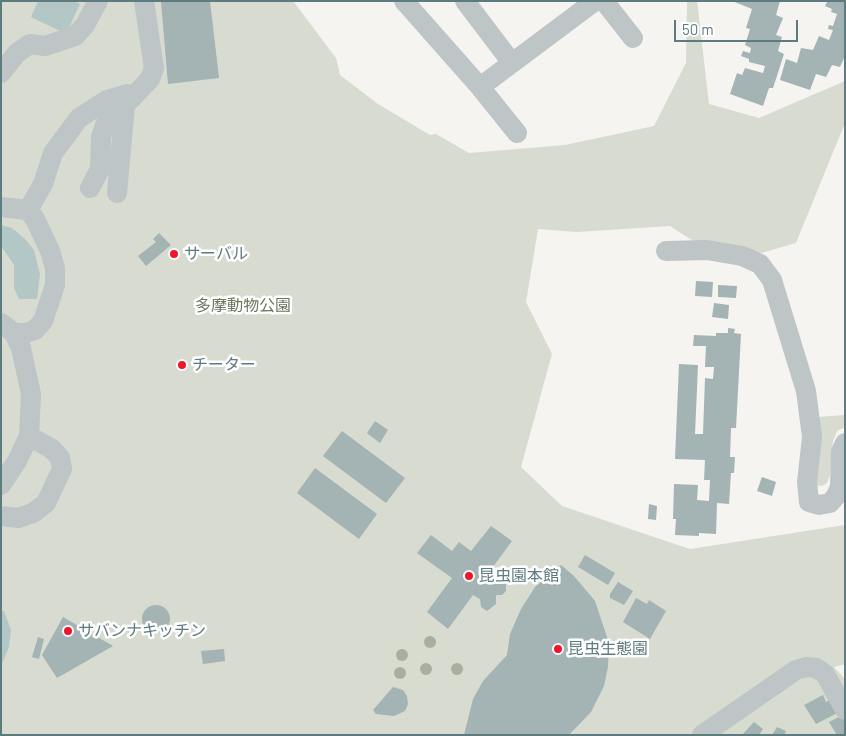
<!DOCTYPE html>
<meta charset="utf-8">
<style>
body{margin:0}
#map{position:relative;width:846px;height:736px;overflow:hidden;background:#f5f4f1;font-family:Barlow,sans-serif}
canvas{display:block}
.frame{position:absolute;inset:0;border:2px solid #5e7b7f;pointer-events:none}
.scale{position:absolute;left:674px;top:20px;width:124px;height:22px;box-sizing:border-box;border:2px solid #5e7b7f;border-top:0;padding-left:6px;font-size:15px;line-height:18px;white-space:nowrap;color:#5e7b7f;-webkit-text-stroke:4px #fff;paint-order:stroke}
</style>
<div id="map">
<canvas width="846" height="736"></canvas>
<div class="frame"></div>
<div class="scale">50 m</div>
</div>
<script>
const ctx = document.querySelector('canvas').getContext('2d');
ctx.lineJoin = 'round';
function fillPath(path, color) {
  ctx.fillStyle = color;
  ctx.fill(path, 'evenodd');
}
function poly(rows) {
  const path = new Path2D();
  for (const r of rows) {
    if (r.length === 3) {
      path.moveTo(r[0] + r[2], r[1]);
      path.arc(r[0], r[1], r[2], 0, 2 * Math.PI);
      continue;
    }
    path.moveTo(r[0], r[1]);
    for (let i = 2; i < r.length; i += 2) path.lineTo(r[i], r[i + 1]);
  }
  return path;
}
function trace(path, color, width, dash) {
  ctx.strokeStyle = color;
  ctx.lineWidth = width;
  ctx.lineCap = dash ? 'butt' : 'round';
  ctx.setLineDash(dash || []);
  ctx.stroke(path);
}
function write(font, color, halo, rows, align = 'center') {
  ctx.font = font + ' Barlow,"Noto Sans JP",sans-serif';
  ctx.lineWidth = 5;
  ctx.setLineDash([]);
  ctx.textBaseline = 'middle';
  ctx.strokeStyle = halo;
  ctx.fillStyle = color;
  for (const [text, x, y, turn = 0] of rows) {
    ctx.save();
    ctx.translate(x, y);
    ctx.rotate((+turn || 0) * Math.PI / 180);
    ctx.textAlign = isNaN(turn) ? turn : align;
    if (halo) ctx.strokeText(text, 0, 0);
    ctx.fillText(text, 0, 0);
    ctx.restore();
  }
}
fillPath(poly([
 [1,1,293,1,336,58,340,75,378,104,430,135,436,134,469,153,565,145,654,126,686,63,687,1,697,1,709,104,759,118,845,81,845,123,796,243,727,263,670,226,577,232,538,229,526,302,552,354,521,467,562,506,690,549,845,525,845,664,834,667,845,679,845,735,1,735],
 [845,415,845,427,837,431,833,441,830,475,827,483,822,486,814,485,817,417]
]), '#d7dbd0');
fillPath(poly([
 [38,1,73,1,80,4,66,34,31,17],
 [1,225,12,228,25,239,34,250,40,274,37,299,19,299,14,288,14,265,1,246],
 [1,611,4,611,11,630,9,647,1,666]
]), '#b3c7c6');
fillPath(poly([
 [163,1,210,1,219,78,168,84,161,2],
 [732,1,780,1,776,15,783,18,776,35,782,37,778,51,784,54,773,88,769,88,763,106,730,94,737,73,742,75,745,68,763,73,765,66,749,62,749,59,741,56,743,51,750,53,751,48,745,45,750,29,746,28,752,9],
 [835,1,845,1,845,56,840,67,832,65,826,77,816,74,810,90,780,80,786,59,797,63,801,48,813,50,819,36,829,40,833,30,828,29,829,25,833,26,837,14,831,12,832,9,825,6,827,2],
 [159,233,171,245,146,266,138,256,156,242,153,239],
 [696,281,713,282,712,297,695,296],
 [718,285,737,286,736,298,718,297],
 [714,303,729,305,728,319,712,317],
 [728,328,735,329,734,333,741,334,736,428,731,428,730,457,735,457,734,473,731,473,729,504,717,503,716,534,699,533,699,536,675,535,676,519,673,519,674,484,698,485,697,500,709,501,710,480,704,480,705,460,675,459,679,364,698,365,695,434,703,434,705,378,713,379,714,367,705,367,706,346,693,346,694,335,716,336,716,333,728,333],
 [375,421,388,430,380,443,367,433],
 [342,431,405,478,386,503,323,456],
 [315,468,377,514,359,539,297,493],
 [762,477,776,482,772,496,757,491],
 [649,504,657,506,656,520,648,519],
 [491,526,512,541,487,575,494,580,500,578,506,582,506,591,502,595,496,595,496,604,487,611,481,607,480,599,473,595,448,629,427,612,452,578,417,553,431,535,452,551,459,542,471,551],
 [585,555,615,573,608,585,578,567],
 [561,565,574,576,595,601,609,643,608,667,604,686,591,712,569,735,464,735,473,699,483,681,507,655,510,634,521,609,535,587],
 [618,582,633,591,624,605,610,598,610,594],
 [636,598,647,604,649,600,666,611,650,639,623,622],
 [156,619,14],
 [63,617,113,646,57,678,42,655],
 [38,637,44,639,39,659,32,657],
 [224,649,225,661,203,664,201,651],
 [393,687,403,690,407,696,408,704,405,711,394,716,376,714,373,710],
 [842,693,845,709,816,724,804,705,823,695,826,702],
 [845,714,845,735,837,735,829,722],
 [754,722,763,729,759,735,742,735],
 [777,727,786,731,784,735,772,735]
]), '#a4b3b4');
trace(poly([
 [404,1,480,87,517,133],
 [465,1,512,63],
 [604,1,633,38],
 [1,73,17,53,30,44,45,46,75,36,85,25,98,1],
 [480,87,595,1],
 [90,188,100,169,101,137,105,125,125,105],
 [117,193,125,105,150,79,154,68,144,1],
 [1,207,28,210,43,184,53,153,79,118,107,100,127,94,133,97],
 [666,251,707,250,742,256,760,264,772,280,806,391,812,437,807,482,809,502,819,505,830,503,836,496,840,487,841,452,845,443],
 [1,323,14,333,21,348,31,394,29,436,17,461,1,485],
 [14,333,26,333,35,330,43,321,55,285,55,268,50,251,35,219,28,210],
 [1,516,18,518,33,513,46,503,62,469,60,458,52,449,29,436],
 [702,735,796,670,806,667,816,668,825,674,845,710]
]), '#bdc5c6', 20);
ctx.fillStyle = '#a9afa0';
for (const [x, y] of [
 [430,642],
 [402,655],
 [426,669],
 [457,669],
 [400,673]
]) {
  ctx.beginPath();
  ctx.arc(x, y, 6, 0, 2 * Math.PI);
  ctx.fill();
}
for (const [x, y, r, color] of [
 [174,254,5,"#f1152a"],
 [182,365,5,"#f1152a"],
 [469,576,5,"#f1152a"],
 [68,631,5,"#f1152a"],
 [558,649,5,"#f1152a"]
]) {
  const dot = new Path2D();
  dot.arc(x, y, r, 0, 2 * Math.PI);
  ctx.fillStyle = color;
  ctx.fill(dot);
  trace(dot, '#fff', 2);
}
write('16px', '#5e7b7f', '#fff', [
 ["サーバル",184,254],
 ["チーター",192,365],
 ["昆虫園本館",479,576],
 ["サバンナキッチン",78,631],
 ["昆虫生態園",568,649]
], 'left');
write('16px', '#6a765d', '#fff', [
 ["多摩動物公園",243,306]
]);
</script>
